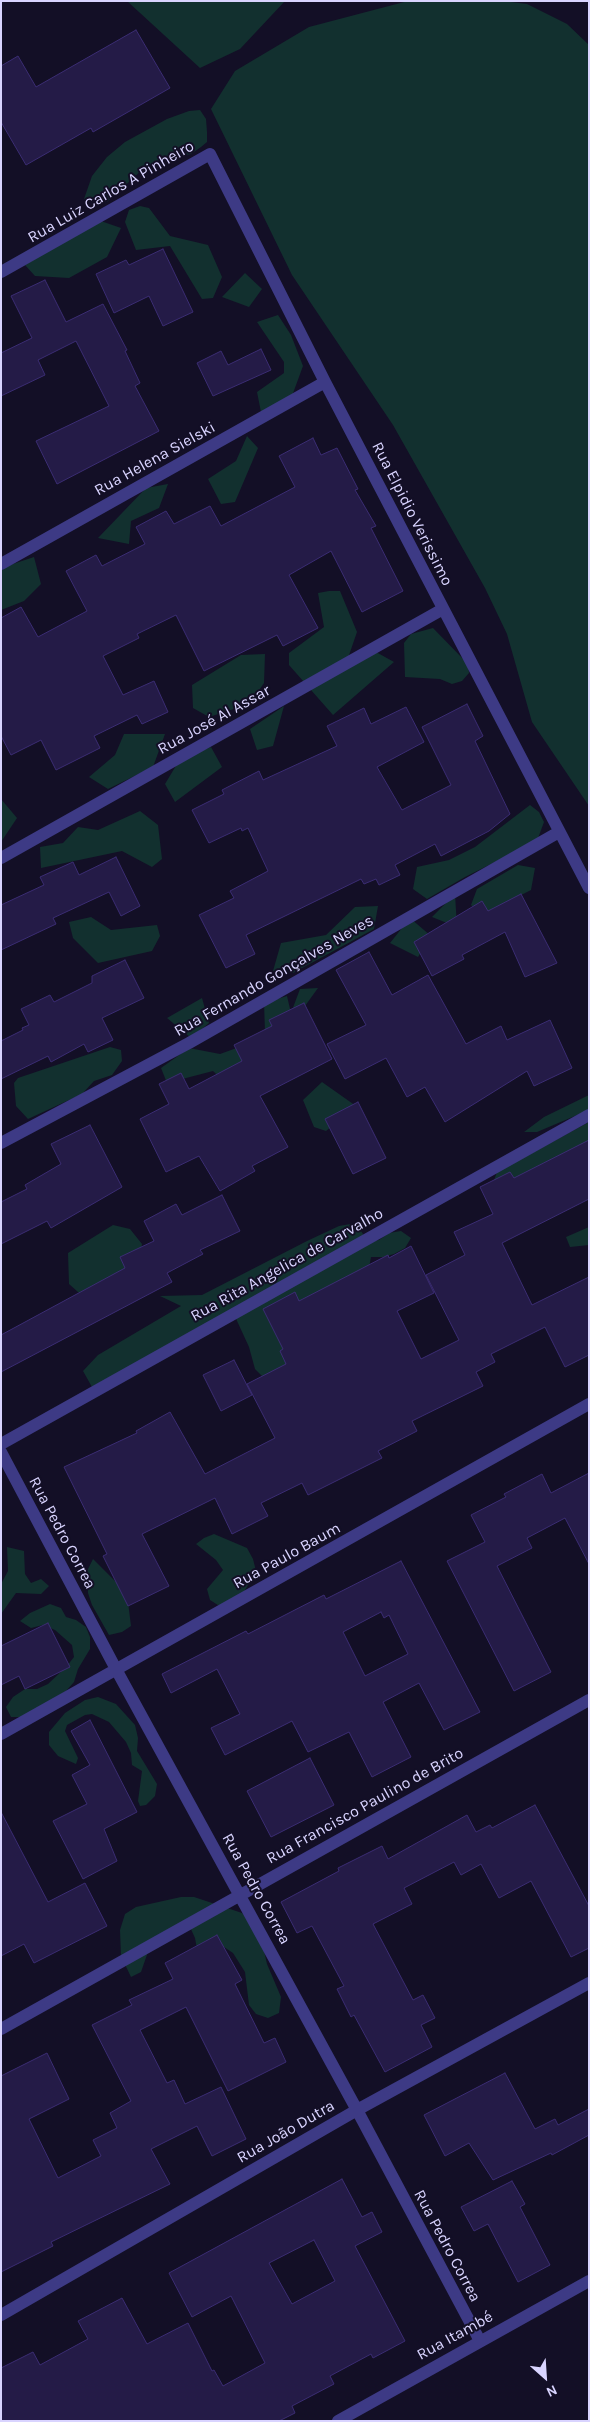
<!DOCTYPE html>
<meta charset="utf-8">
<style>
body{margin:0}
#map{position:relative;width:590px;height:2422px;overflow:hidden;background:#130f26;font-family:Karla,sans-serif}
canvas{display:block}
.frame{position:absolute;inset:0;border:2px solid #d9d4ff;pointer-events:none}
.north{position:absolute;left:520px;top:2352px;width:50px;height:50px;-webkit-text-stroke:4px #130f26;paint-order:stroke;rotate:154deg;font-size:14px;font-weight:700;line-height:20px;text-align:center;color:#d9d4ff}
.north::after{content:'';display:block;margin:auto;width:18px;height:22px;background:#d9d4ff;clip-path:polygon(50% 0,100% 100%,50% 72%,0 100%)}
</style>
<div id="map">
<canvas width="590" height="2422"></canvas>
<div class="frame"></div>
<div class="north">N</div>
</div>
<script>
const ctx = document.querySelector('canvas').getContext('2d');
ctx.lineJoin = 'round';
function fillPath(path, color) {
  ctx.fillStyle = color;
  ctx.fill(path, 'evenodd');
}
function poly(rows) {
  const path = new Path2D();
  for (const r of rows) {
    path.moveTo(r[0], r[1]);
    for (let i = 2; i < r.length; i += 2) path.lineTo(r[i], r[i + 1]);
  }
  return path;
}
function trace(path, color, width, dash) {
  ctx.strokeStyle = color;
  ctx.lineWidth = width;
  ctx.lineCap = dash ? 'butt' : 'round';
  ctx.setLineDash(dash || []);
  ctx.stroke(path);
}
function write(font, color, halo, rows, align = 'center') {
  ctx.font = font + ' Karla,sans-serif';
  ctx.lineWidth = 4;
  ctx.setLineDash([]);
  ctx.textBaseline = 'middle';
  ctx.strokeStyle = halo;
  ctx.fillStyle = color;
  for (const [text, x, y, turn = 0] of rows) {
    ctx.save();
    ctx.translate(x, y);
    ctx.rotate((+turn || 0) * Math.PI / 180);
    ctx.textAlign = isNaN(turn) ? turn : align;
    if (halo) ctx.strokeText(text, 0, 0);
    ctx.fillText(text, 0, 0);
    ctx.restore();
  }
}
fillPath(poly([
 [127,1,285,1,240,49,200,68],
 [408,1,503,1,527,4,567,24,589,45,589,806,532,722,507,634,485,588,393,425,292,275,211,109,235,71,309,27],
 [200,110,206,119,207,132,207,142,201,147,191,154,167,158,143,169,107,202,95,204,84,199,92,176,107,157,125,142,167,119,189,111],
 [140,206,149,208,170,236,208,245,222,277,213,298,202,299,170,246,136,250,125,222,129,210],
 [98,220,121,228,107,257,69,278,35,276,25,265],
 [245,273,262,289,249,307,222,297],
 [278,315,291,335,303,366,292,396,261,412,257,392,284,373,284,362,257,322],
 [247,436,258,448,235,502,221,504,208,479,236,461],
 [168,484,159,508,131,521,129,544,98,538,146,488],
 [34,557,41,584,24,601,1,610,1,568],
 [329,591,340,591,357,632,347,661,376,652,394,662,333,715,289,665,289,653,324,627,318,593],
 [433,628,468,664,469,673,462,681,452,684,440,679,405,677,404,643,411,634],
 [265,654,264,683,253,699,243,706,209,717,193,708,192,685,241,655],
 [284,706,273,746,257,750,250,729],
 [124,734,165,734,153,767,108,789,89,777,115,755],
 [211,747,222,767,175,802,165,784,180,759],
 [1,799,17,818,1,842],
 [530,805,539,812,544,822,537,841,465,877,427,899,413,889,417,867,449,860,475,847],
 [140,811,158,825,162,859,152,867,122,851,41,868,40,847,63,843,78,827,98,830],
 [518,865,535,868,531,890,482,915,471,905,477,889],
 [455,894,457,927,432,917],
 [378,906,374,929,293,973,273,971,281,943,326,935,355,907],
 [91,917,111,930,157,925,160,936,152,951,98,963,73,938,69,922],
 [410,918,431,936,418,957,390,943],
 [318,988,284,1035,265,1032,264,1003,287,996,291,1013,300,989],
 [202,998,209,1023,191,1038,167,1018],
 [245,1045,257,1064,232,1089,213,1071,167,1083,161,1068,189,1048,220,1054],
 [110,1047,121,1050,122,1061,112,1075,94,1081,82,1094,28,1119,16,1106,14,1083,18,1078],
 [322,1082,356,1106,326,1131,314,1127,303,1100],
 [589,1095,589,1110,537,1132,524,1132,544,1117],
 [589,1122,589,1151,545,1174,493,1183,497,1172],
 [356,1223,368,1242,379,1240,389,1233,401,1231,411,1238,405,1248,394,1254,383,1257,371,1257,369,1268,294,1365,263,1377,255,1369,249,1347,232,1310,92,1387,83,1371,98,1355,181,1306,160,1296,202,1295,307,1241,339,1226],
 [113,1225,130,1229,142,1244,138,1267,87,1300,69,1284,68,1253],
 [589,1227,589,1245,570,1247,566,1237],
 [214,1534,247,1548,253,1559,256,1571,244,1592,221,1607,210,1600,207,1589,223,1570,216,1560,196,1544,204,1538],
 [7,1547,24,1551,25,1574,31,1583,41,1579,49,1586,41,1594,16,1593,1,1614,1,1584,8,1571],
 [93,1559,117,1583,128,1602,131,1626,122,1632,109,1635,92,1605,88,1593,87,1571],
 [50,1604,61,1608,66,1617,76,1620,86,1627,90,1637,90,1649,78,1669,74,1682,66,1691,24,1717,11,1717,6,1707,13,1697,25,1689,37,1689,48,1684,67,1666,74,1657,72,1645,55,1630,43,1625,31,1628,20,1621,30,1613],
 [98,1697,116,1704,135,1725,138,1738,137,1751,157,1784,155,1796,146,1805,140,1806,138,1801,142,1771,132,1765,131,1753,126,1742,109,1722,92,1714,85,1715,67,1725,65,1731,78,1758,76,1764,58,1756,49,1745,49,1732,65,1713,85,1700],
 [181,1897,194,1897,242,1913,250,1921,262,1942,267,1964,281,1997,279,2013,268,2018,256,2014,249,2005,245,1972,233,1953,221,1945,197,1949,195,1938,190,1927,149,1949,141,1972,131,1977,121,1956,120,1930,125,1914,136,1907]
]), '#12302f');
const building = poly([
 [136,30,170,88,93,132,91,128,26,165,1,122,1,66,18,56,36,87,136,30],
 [163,249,193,312,163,326,149,296,114,313,96,274,126,260,129,265,163,249],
 [45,280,66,322,103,304,127,350,125,351,140,383,135,386,159,431,57,484,36,441,109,406,76,341,38,360,45,375,1,396,1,353,32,338,11,296,45,280],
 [261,349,271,370,213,396,197,363,221,351,228,365,261,349],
 [313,438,321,455,337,448,358,489,355,490,376,526,371,528,403,591,362,612,331,551,289,575,318,628,283,646,277,635,204,671,176,615,137,634,139,638,103,656,123,695,154,681,168,712,142,724,137,715,94,736,100,748,56,770,41,740,11,755,1,736,1,618,21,607,38,637,87,611,66,571,96,555,102,566,145,544,136,527,166,511,174,524,210,506,221,526,295,487,279,456,313,438],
 [467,704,483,736,475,741,510,814,489,831,441,856,435,844,395,865,400,875,379,885,376,879,364,884,361,879,246,935,255,954,226,968,199,915,234,898,230,891,268,871,248,828,242,831,241,828,209,843,192,810,224,794,222,790,259,771,263,780,337,746,327,726,364,708,371,724,406,707,424,742,377,767,402,810,451,785,422,727,467,704],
 [116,857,140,906,121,916,109,892,53,918,56,924,1,950,1,905,44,885,40,877,73,862,79,875,116,857],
 [521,894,557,963,525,977,505,932,462,955,464,959,432,976,414,942,482,901,488,911,521,894],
 [369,952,392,995,428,975,466,1044,501,1026,507,1040,550,1020,572,1068,534,1086,527,1071,445,1122,425,1087,407,1097,386,1058,345,1079,327,1044,366,1025,336,970,369,952],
 [125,960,144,998,102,1018,113,1040,88,1052,84,1044,51,1062,48,1056,1,1079,1,1041,23,1030,22,1028,29,1025,21,1009,50,995,54,1002,92,983,92,976,125,960],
 [304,1003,332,1059,260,1096,288,1147,252,1166,255,1171,220,1191,199,1156,166,1172,140,1119,169,1104,159,1084,181,1073,189,1089,242,1061,234,1045,272,1026,269,1020,304,1003],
 [358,1102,386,1158,353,1174,325,1119,358,1102],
 [90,1125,122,1187,51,1228,47,1221,1,1244,1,1202,27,1189,25,1185,61,1164,51,1144,90,1125],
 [589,1140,589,1199,502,1243,532,1305,589,1277,589,1355,565,1367,545,1327,491,1354,495,1362,476,1372,483,1386,412,1421,417,1431,378,1451,382,1458,308,1495,302,1483,261,1503,268,1516,232,1534,215,1498,142,1534,169,1586,128,1606,103,1556,107,1554,64,1467,137,1433,136,1431,170,1412,205,1474,275,1438,247,1384,286,1364,280,1351,283,1349,263,1309,295,1292,299,1301,388,1255,389,1258,411,1246,434,1293,397,1311,421,1359,459,1340,426,1275,465,1255,454,1232,493,1214,480,1187,510,1172,514,1178,589,1140],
 [222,1195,240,1231,200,1250,203,1254,167,1273,172,1282,1,1372,1,1335,125,1268,120,1257,154,1241,144,1221,176,1204,182,1215,222,1195],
 [234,1360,252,1395,221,1411,203,1375,234,1360],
 [589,1473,589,1564,565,1518,527,1538,532,1548,497,1566,551,1672,514,1691,447,1561,485,1542,471,1515,506,1497,504,1494,542,1474,551,1493,589,1473],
 [401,1561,480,1712,444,1730,419,1683,383,1702,411,1757,372,1777,349,1732,308,1752,292,1721,225,1755,211,1728,240,1714,217,1669,171,1693,162,1674,246,1631,248,1634,324,1595,326,1599,401,1561],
 [381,1612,384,1618,389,1615,408,1654,365,1676,343,1632,381,1612],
 [48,1623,70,1667,25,1689,19,1676,1,1685,1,1646,48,1623],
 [90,1720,137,1812,104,1829,117,1861,83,1879,53,1821,87,1804,72,1775,90,1765,71,1731,90,1720],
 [310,1758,334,1805,271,1837,247,1791,310,1758],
 [535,1805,589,1906,589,1948,571,1957,531,1881,499,1898,481,1864,461,1875,454,1862,404,1888,412,1904,373,1924,413,2000,423,1995,435,2018,421,2025,432,2047,385,2072,354,2015,351,2017,337,1989,344,1986,312,1926,297,1933,281,1902,339,1871,338,1868,382,1846,388,1859,467,1815,476,1832,490,1825,492,1828,535,1805],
 [1,1812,48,1902,85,1883,107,1926,34,1963,24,1944,1,1956,1,1812],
 [217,1935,242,1980,235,1984,264,2043,275,2038,286,2062,228,2091,186,2007,140,2030,167,2083,174,2080,185,2104,221,2087,246,2139,212,2156,197,2126,151,2149,170,2184,51,2242,53,2246,1,2272,1,2076,47,2053,69,2099,29,2119,58,2178,101,2156,93,2140,117,2128,110,2113,131,2101,92,2025,132,2005,129,2000,173,1979,165,1963,217,1935],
 [505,2073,535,2129,555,2119,558,2125,589,2109,589,2135,552,2155,551,2153,493,2180,469,2143,445,2156,424,2115,505,2073],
 [342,2179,362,2217,372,2212,382,2232,355,2246,405,2341,373,2358,371,2354,330,2376,334,2384,292,2406,295,2413,279,2421,1,2421,1,2368,33,2352,40,2365,88,2339,78,2321,122,2298,147,2344,188,2323,212,2371,214,2370,223,2386,265,2363,231,2296,192,2317,169,2273,342,2179],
 [314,2240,335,2281,292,2304,269,2263,314,2240],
 [512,2181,525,2204,520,2207,550,2265,518,2282,488,2224,474,2231,461,2207,512,2181]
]);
fillPath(building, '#241b47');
trace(building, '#3b2d73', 1);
trace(poly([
 [1,272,210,154,325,382,589,888],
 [1,564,325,382],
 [1,858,443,609],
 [1,1143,189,1043,559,832],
 [1,1444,589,1115],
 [1,1452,117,1671,357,2110,480,2341],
 [1,1734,589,1404],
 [1,2029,589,1700],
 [1,2315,357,2110,589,1983],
 [338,2421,589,2281]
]), '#3d3a85', 12);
write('16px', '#d9d4ff', '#130f26', [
 ["Rua Luiz Carlos A Pinheiro",111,192,-30],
 ["Rua Helena Sielski",155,459,-29],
 ["Rua Elpidio Verissimo",412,514,63],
 ["Rua José Al Assar",214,720,-29],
 ["Rua Fernando Gonçalves Neves",274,976,-30],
 ["Rua Rita Angelica de Carvalho",287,1265,-29],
 ["Rua Pedro Correa",62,1533,62],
 ["Rua Paulo Baum",287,1556,-29],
 ["Rua Francisco Paulino de Brito",365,1806,-29],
 ["Rua Pedro Correa",256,1889,61],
 ["Rua João Dutra",286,2132,-30],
 ["Rua Pedro Correa",447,2246,62],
 ["Rua Itambé",455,2336,-29]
]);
</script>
